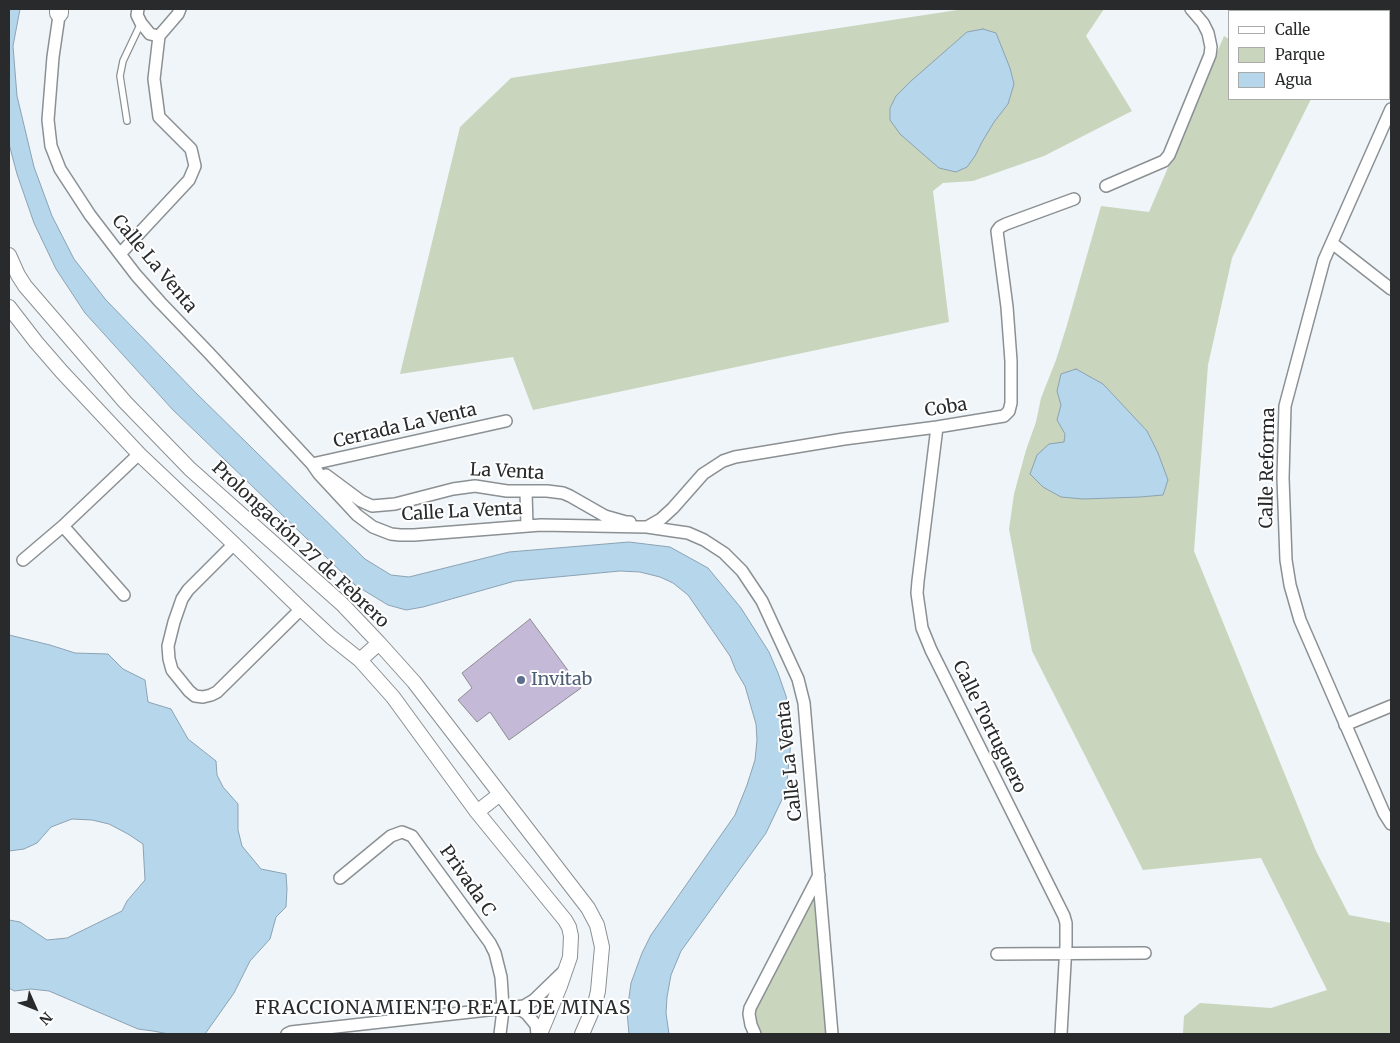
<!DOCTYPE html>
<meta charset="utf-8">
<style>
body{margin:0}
#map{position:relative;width:1400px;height:1043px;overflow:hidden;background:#f0f5f9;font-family:Merriweather,serif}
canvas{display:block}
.frame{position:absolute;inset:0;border:10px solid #282a2b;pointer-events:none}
.legend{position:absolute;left:1228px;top:10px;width:162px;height:90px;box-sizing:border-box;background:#fff;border:1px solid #a9aaaa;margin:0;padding:6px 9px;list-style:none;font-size:15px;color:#282a2b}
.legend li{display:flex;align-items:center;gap:10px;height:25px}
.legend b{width:25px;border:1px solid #a9aaaa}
.north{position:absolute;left:10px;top:983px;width:50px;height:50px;-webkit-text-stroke:4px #fff;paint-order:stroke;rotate:134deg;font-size:14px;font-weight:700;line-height:20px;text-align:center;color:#282a2b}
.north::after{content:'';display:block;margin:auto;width:18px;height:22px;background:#282a2b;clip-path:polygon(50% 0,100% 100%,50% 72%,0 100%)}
</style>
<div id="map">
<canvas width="1400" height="1043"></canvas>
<div class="frame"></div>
<ul class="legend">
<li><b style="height:6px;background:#fff"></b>Calle</li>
<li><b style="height:14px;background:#cad5be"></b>Parque</li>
<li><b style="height:14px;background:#b6d6ec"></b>Agua</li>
</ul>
<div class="north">N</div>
</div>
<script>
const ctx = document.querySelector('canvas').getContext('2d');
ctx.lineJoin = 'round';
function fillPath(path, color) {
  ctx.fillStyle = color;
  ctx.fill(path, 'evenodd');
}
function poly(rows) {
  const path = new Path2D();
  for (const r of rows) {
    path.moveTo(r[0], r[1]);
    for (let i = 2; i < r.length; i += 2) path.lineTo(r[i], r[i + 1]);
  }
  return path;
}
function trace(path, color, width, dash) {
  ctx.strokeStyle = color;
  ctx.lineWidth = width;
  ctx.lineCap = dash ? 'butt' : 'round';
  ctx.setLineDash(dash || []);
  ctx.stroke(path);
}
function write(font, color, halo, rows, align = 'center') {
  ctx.font = font + ' Merriweather,serif';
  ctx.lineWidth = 4;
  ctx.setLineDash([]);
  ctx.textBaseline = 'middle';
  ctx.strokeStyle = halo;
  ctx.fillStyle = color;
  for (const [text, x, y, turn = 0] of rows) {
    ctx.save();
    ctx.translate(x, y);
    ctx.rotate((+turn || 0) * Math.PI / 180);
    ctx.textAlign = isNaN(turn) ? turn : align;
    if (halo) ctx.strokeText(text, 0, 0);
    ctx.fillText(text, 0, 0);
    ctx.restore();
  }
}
fillPath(poly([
 [964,9,1104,9,1086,36,1132,111,1044,156,973,181,943,183,933,191,949,322,533,410,513,357,400,374,460,127,511,78],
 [1224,36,1229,39,1229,99,1311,99,1232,258,1208,365,1194,551,1316,851,1349,915,1391,923,1391,1034,1189,1034,1183,1033,1184,1016,1200,1003,1271,1008,1327,990,1261,858,1143,870,1032,651,1009,529,1014,494,1026,450,1036,422,1041,398,1056,360,1067,325,1101,206,1149,212],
 [819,875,832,1034,755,1034,752,1004]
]), '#cad5be');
const water = poly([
 [9,9,20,9,13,46,17,96,34,167,52,216,74,259,106,300,196,393,365,559,391,575,409,577,509,552,629,542,670,547,708,568,741,608,769,652,778,673,786,696,790,720,791,741,786,791,766,833,681,951,671,975,667,997,666,1013,669,1034,629,1034,627,1012,631,983,642,953,651,935,735,815,747,785,755,760,757,740,756,724,745,686,736,671,730,656,688,595,673,583,660,577,640,572,620,571,515,581,423,607,406,610,388,605,355,585,173,410,85,313,56,269,34,223,17,174,9,144,9,9],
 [983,29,996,33,1010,68,1014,84,1008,104,994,122,982,142,975,156,967,167,956,172,939,168,900,134,890,120,890,108,896,96,911,81,967,32,983,29],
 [1076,369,1103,384,1147,431,1158,453,1168,480,1163,495,1140,497,1083,499,1061,497,1043,487,1030,474,1037,455,1049,444,1064,442,1065,434,1057,420,1061,405,1057,391,1061,374,1076,369],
 [9,635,50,645,75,653,108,654,123,669,145,680,148,702,171,709,188,739,216,761,217,775,223,787,238,804,238,830,242,846,261,869,286,874,287,889,286,907,276,917,270,939,250,961,234,993,205,1034,169,1034,153,1031,138,1029,49,991,31,989,14,991,9,988,9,920,20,922,47,940,67,938,122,911,127,901,145,880,143,844,128,834,109,824,92,820,72,819,51,827,37,843,24,849,9,851,9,635]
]);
fillPath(water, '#b6d6ec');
trace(water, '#8ba2b2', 1);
const building = poly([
 [530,619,581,688,509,740,490,712,477,722,458,700,472,688,462,673,530,619]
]);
fillPath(building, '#c5b9d8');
trace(building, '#8d8b90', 1);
const service = poly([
 [127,121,120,76,123,61,141,23]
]);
const minor = poly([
 [60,9,53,57,48,120,51,146,60,169,90,215,136,275,160,302,209,353,312,464,319,474,357,515,373,527,391,534,400,535,414,535,541,525,647,527,674,531,688,533,704,540,724,553,742,571,762,601,798,679,804,703,832,1034],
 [138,9,137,15,141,23,150,34,159,36],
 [1361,9,1368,11],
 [1389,19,1391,20],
 [1391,109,1324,260,1285,406,1283,478,1286,560,1290,585,1300,620,1384,813,1391,824],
 [1106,186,1164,161,1169,155,1210,55,1211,47,1208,33,1203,23,1191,9],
 [1332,243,1391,289],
 [120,254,189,180,195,166,191,149,159,117,154,79,159,36,178,14,180,9],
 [937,427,918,581,917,593,922,628,931,650,1064,916,1066,923,1066,945,1061,1034],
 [312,464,506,421],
 [326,475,361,501,372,506,395,504,453,489,475,486,507,491,547,491,563,493,570,496,605,516,626,522,630,522],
 [526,492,527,526],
 [63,526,124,595],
 [647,527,661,519,673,508,703,474,723,461,735,457,844,439,937,427,1004,416,1009,411,1011,403,1011,361,1007,307,997,231,1000,227,1006,224,1074,199],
 [234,544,188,590,182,599,174,622,168,646,169,659,172,670,189,691,195,696,203,697,211,695,217,692,301,609],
 [23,560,63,526,139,454],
 [1345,725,1391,706],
 [340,878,391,836,402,832,412,836,490,943,495,953,501,977,502,991,503,1010,500,1034],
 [997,954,1145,953],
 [514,1009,521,1010,527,1014,536,1025,537,1034],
 [287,1034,291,1032,524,1006,534,1000,565,970],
 [755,1034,751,1025,749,1014,750,1008,819,875]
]);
const tertiary = poly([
 [9,255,18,275,25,286,125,402,190,469,342,604,379,643,414,682,588,908,597,925,602,947,598,991,595,1004,582,1034],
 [9,307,36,342,62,372,139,454,234,544,301,609,331,637,360,660,393,697,477,812,565,920,569,927,571,936,570,957,560,986,540,1034],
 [360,660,379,643],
 [477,812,500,794]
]);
const primary = poly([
 [59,9,59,13]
]);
trace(service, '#8b9093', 8);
trace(minor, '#8b9093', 14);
trace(tertiary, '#8b9093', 16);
trace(primary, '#8b9093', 20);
trace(service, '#fff', 5.5);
trace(minor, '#fff', 11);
trace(tertiary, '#fff', 14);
trace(primary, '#fff', 18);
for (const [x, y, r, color] of [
 [521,680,5,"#5c6f8a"]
]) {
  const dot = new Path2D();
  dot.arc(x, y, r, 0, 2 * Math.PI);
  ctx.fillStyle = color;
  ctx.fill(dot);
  trace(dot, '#fff', 2);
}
write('18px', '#282a2b', '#fff', [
 ["Calle La Venta",154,264,50],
 ["Coba",946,408,-9],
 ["Cerrada La Venta",405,426,-13],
 ["Calle Reforma",1268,468,-89],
 ["La Venta",507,472,3],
 ["Calle La Venta",462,512,-3],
 ["Prolongación 27 de Febrero",300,545,43],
 ["Calle Tortuguero",989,727,64],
 ["Calle La Venta",790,761,-96],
 ["Privada C",467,881,55]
]);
write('18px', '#4e5e75', '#fff', [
 ["Invitab",531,680]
], 'left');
ctx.letterSpacing = '1px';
write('19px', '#282a2b', '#fff', [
 ["FRACCIONAMIENTO REAL DE MINAS",443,1009]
]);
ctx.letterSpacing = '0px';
</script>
